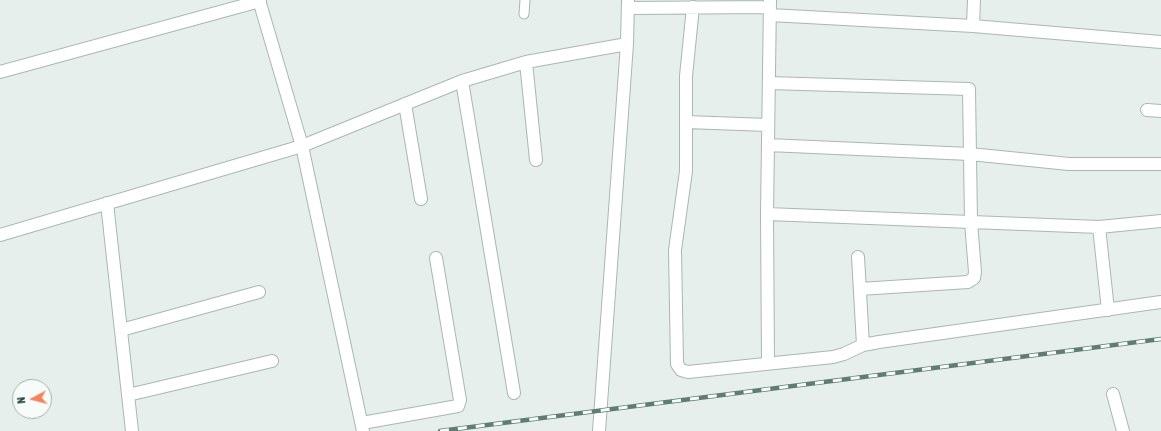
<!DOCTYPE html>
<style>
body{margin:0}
#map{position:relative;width:1161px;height:431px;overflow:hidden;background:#e6efeb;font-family:"Asap Condensed",sans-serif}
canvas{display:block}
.north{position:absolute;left:12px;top:379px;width:40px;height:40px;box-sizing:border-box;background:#f7fbf9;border:1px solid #a3b1ad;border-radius:50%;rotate:263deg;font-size:11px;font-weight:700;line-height:16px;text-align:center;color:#24423a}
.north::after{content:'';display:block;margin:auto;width:14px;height:18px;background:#f4845f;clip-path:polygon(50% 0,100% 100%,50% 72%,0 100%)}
</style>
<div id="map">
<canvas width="1161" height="431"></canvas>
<div class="north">N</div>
</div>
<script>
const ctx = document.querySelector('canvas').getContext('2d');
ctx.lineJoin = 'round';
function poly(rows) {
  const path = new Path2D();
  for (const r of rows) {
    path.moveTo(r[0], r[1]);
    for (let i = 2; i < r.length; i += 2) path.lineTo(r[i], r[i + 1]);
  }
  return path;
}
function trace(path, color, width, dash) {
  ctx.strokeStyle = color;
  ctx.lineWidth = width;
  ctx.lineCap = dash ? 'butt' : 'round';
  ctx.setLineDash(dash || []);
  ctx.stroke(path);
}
const service = poly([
 [524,14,525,0]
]);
const minor = poly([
 [259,0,302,146,363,431],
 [693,7,686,76,686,171,675,250,677,364,681,370,688,372,833,357,844,354,863,345,879,342,1161,302],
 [628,8,770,7],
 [770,15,973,26,1161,42],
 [973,26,974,0],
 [526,62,536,160],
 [0,72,260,1],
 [462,81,514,393],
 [769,83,969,89,971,222,975,272,974,278,968,282,860,289],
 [405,104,421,199],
 [1147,110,1161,111],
 [686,122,768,125],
 [768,145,970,154,1069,164,1161,164],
 [107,203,132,431],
 [767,214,1099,227,1161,221],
 [1099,227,1108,310],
 [0,235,302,146,462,81,526,62,627,44],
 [858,257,863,345],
 [121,330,259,292],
 [768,363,767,214,770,0],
 [1113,394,1123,431],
 [128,395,272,361],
 [362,423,458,406,460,400,436,258],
 [599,431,627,44,628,0]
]);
trace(service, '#a8b8b2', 11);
trace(minor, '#a8b8b2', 14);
trace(service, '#fff', 9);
trace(minor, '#fff', 12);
const rail = poly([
 [440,431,1161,339]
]);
trace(rail, '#5f7d75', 4.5);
trace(rail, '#f7fbf9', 3, [9]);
</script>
